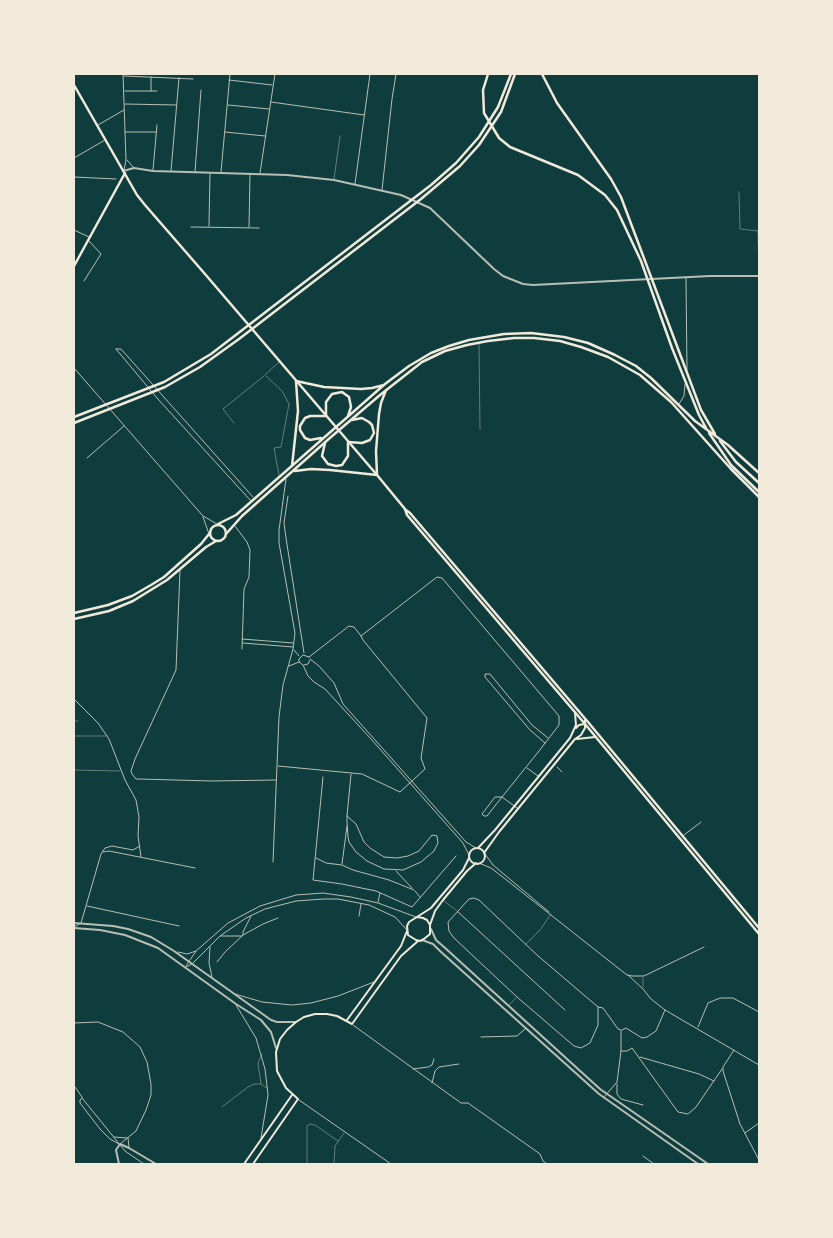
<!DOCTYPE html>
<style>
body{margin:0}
#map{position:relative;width:833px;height:1238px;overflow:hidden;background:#0f3d3e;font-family:Poppins,sans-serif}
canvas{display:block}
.frame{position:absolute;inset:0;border:75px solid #f1e9da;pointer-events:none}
</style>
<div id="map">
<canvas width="833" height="1238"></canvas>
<div class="frame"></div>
</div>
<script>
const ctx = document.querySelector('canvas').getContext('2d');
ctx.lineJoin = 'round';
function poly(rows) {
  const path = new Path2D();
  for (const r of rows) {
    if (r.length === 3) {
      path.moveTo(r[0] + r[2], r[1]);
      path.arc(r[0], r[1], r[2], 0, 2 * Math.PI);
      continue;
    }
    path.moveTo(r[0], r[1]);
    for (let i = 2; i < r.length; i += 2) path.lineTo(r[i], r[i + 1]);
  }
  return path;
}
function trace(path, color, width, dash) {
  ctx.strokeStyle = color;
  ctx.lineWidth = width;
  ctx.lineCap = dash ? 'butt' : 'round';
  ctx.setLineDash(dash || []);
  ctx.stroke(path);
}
trace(poly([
 [460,74,461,74],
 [334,179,340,136],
 [739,192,740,229,758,231,759,275],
 [479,344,480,429],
 [266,374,279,362],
 [265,375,282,391,289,404,281,447,274,448,279,475],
 [234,423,223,409,264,376],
 [74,721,78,721],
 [74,736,107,736],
 [74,770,120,771],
 [444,901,456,910],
 [525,945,540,930,551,914],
 [643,987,643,978],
 [509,1005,516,998],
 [262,1054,258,1063,261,1084,267,1088],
 [222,1107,248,1087,254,1084,261,1084],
 [307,1164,307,1126,310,1124,315,1125,338,1141],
 [334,1164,335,1146,344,1133]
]), '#b8beb3', 0.5);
trace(poly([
 [557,767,562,772],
 [457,911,565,1010],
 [74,1088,75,1087,82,1097]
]), '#b8beb3', 1);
trace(poly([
 [123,74,126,160,124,170],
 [124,76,193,79],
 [151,77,151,91],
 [229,80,272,85],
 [125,91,157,91],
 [271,102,364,115],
 [125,104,176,105],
 [228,105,269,109],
 [98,125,124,110],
 [125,132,156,132],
 [225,132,265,136],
 [74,158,105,140],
 [127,160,134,168],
 [153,170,157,125],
 [171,171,179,78],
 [195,172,201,90],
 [221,172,230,74],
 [260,173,275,74],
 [74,177,116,179],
 [355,184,370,74],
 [382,190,392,99,396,74],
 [209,226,210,173],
 [191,227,259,228],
 [249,227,250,174],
 [74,230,89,237],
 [686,278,687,370],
 [84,281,101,254,89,241],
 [116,349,121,349,253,497],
 [116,349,157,398,251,501],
 [74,368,203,516,217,524],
 [679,404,684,396,685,384],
 [87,458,124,426],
 [288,496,284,523,286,538,304,653],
 [203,517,209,534],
 [235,526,247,542,250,550,249,577,244,589,242,649],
 [180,570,176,670,135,759,131,771,132,774,136,779,139,779,212,781,276,780],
 [361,636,437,577,442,578,559,716,559,725,539,751,502,797,487,816,484,816,482,814,495,797,502,797,517,808],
 [242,639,293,643],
 [243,643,293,647],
 [294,650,299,656],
 [309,657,303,655,299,659,299,662,303,665,308,676,314,682,325,689,371,739,463,843,469,855],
 [310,659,319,666,334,683,343,704,466,842,476,848],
 [304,665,308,664,310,660],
 [289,666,299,662],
 [74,699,98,723,109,739,125,780,136,800,139,817,138,836,141,857],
 [545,743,530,730,485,677,485,674,490,674,532,725,548,738],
 [278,766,362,774,400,792,425,769,421,758,427,718,363,640,361,636,354,627,349,626,309,657],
 [527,768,538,776],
 [323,777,313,880,342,884,376,891,412,907,456,856],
 [347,816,356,824,364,842,370,848,384,857,397,858,408,856,419,851,432,835,437,836,438,843,434,851,421,862,403,870,384,869,367,861,356,852,349,842,348,837,347,822,347,816,351,774],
 [684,835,701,822],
 [103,852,109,851,195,868],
 [485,854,493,865,549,912],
 [316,858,326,863,342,865,353,870,389,880,414,890],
 [273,862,279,717,283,685,293,649,295,633,279,543,279,530,286,479],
 [479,863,491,868,504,878,627,975,632,976,644,976,704,947],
 [342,864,347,826],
 [396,871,412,888],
 [415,891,420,897],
 [378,902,380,893],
 [87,906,179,926],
 [359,916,361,904],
 [74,927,81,923,101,854,105,848,112,846,133,850,140,846],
 [243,935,243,932,251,916],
 [221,936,242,936],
 [210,947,209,963,212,977],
 [178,952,187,954,196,951],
 [217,962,225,952,243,935,263,924,278,918],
 [186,966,196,951,228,923,260,906,296,895,323,893,351,897,378,903,416,917],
 [186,967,192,964,220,936,246,918,265,909,296,901,324,899,338,899,369,905,395,917,407,930],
 [628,975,643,989,651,999,665,1010,759,1065],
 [235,994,262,1002,292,1005,311,1003,338,996,374,982],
 [236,1005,256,1038,265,1069,268,1095,261,1138],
 [598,1007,537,955,479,900,474,898,469,899,448,922,449,931,454,938,517,997,574,1046,581,1048,590,1043,598,1025,598,1007,603,1008,618,1029,621,1030],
 [74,1023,98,1022,123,1032,140,1047,147,1062,151,1084,151,1095,146,1110,136,1131,120,1144],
 [353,1025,461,1103,468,1103,540,1154,543,1161,547,1164],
 [698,1027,708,1003,720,998,733,998,759,1012],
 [622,1030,626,1028,642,1038,647,1037,656,1031,665,1010],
 [481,1037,517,1036,525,1029],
 [734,1050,723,1067,723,1071,740,1124,759,1160],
 [621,1051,627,1051,632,1048,678,1112,688,1114,696,1107,722,1069],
 [640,1057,699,1074,714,1081],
 [413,1069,428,1067,432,1065,434,1059],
 [432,1083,435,1071,439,1067,459,1064],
 [617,1084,617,1094,621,1099,643,1105],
 [604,1097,617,1082,621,1051,621,1031],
 [82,1098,125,1151,144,1164],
 [82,1098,80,1100,80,1103,100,1129,110,1139,119,1144],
 [299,1100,391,1164],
 [745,1133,759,1123],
 [114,1137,127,1138],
 [128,1138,129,1147],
 [643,1156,654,1164]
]), '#b8beb3', 1);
trace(poly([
 [123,171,134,168,153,171,287,175,334,180,401,195,430,208,494,269,503,276,523,284,533,285,710,276,759,276],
 [74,923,113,926,128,929,151,937,174,951,271,1020,277,1022,296,1022],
 [74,928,100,930,125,935,158,948,236,1004,261,1020,271,1032,276,1048],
 [431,929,436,940,444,947,600,1089,708,1164],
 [422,940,433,944,440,951,599,1094,698,1164],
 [119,1164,116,1150,120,1144,129,1148,156,1164],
 [130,1164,145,1164]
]), '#b8beb3', 2);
trace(poly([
 [576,728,579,725,584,724],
 [577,739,595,737],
 [478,848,495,830,570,738,576,725,575,713],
 [477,856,8],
 [484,853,499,832,575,739,581,735,585,728,585,720],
 [417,917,423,918,427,920,430,925,430,934,424,939,420,941,416,940,408,935,407,926,409,922,431,908,463,870,469,858],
 [430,925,435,911,443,900,467,871,476,863],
 [347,1020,401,946,407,931],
 [244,1164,292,1095],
 [253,1164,298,1099,286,1088,277,1071,276,1052,280,1039,287,1030,296,1022,304,1017,315,1014,327,1014,337,1016,352,1024,401,956,418,941]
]), '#f1e9da', 2);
trace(poly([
 [74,85,137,195,145,205,205,274,377,475,405,509,407,515,585,724,759,934],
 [74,266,125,173],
 [406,510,410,513,588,722,759,928],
 [218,533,8],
 [74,613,108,605,132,596,151,585,164,577,201,544,209,534],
 [74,619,109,611,133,601,167,580,206,547,216,541]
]), '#f1e9da', 2.5);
trace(poly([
 [488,74,483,90,484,113,499,138,510,147,578,175,605,195,617,210,641,261,672,348,699,415,706,428],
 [542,74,557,103,611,179,621,197,701,410,715,434],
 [74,417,164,382,211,354,431,185,456,163,479,137,498,107,511,74],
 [74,423,165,387,200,367,239,339,421,199,460,166,479,145,501,112,515,74],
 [709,433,731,465,759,492],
 [321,438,310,440,305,438,300,430,300,426,305,418,310,416,326,416,326,402,332,394,342,392,349,397,351,407,348,416],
 [720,441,736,462,759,483],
 [325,443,322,456,328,464,336,466,342,465,348,456,348,442,362,443,370,440,374,433,372,425,369,422,362,418,352,420],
 [292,466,298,411,296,381,324,387,361,389,372,388,384,385],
 [295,471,311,469,330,470,377,475,376,451,379,414,381,403,386,390],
 [218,524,236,515,385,384,409,366,431,353,449,346,469,340,504,334,531,333,564,337,588,343,615,355,636,366,651,378,695,421,728,445,759,473],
 [226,534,242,516,331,437,380,395,422,362,445,351,467,345,488,341,514,338,534,338,560,341,581,347,608,357,640,375,671,402,731,469,759,497]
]), '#f1e9da', 2.5);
</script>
